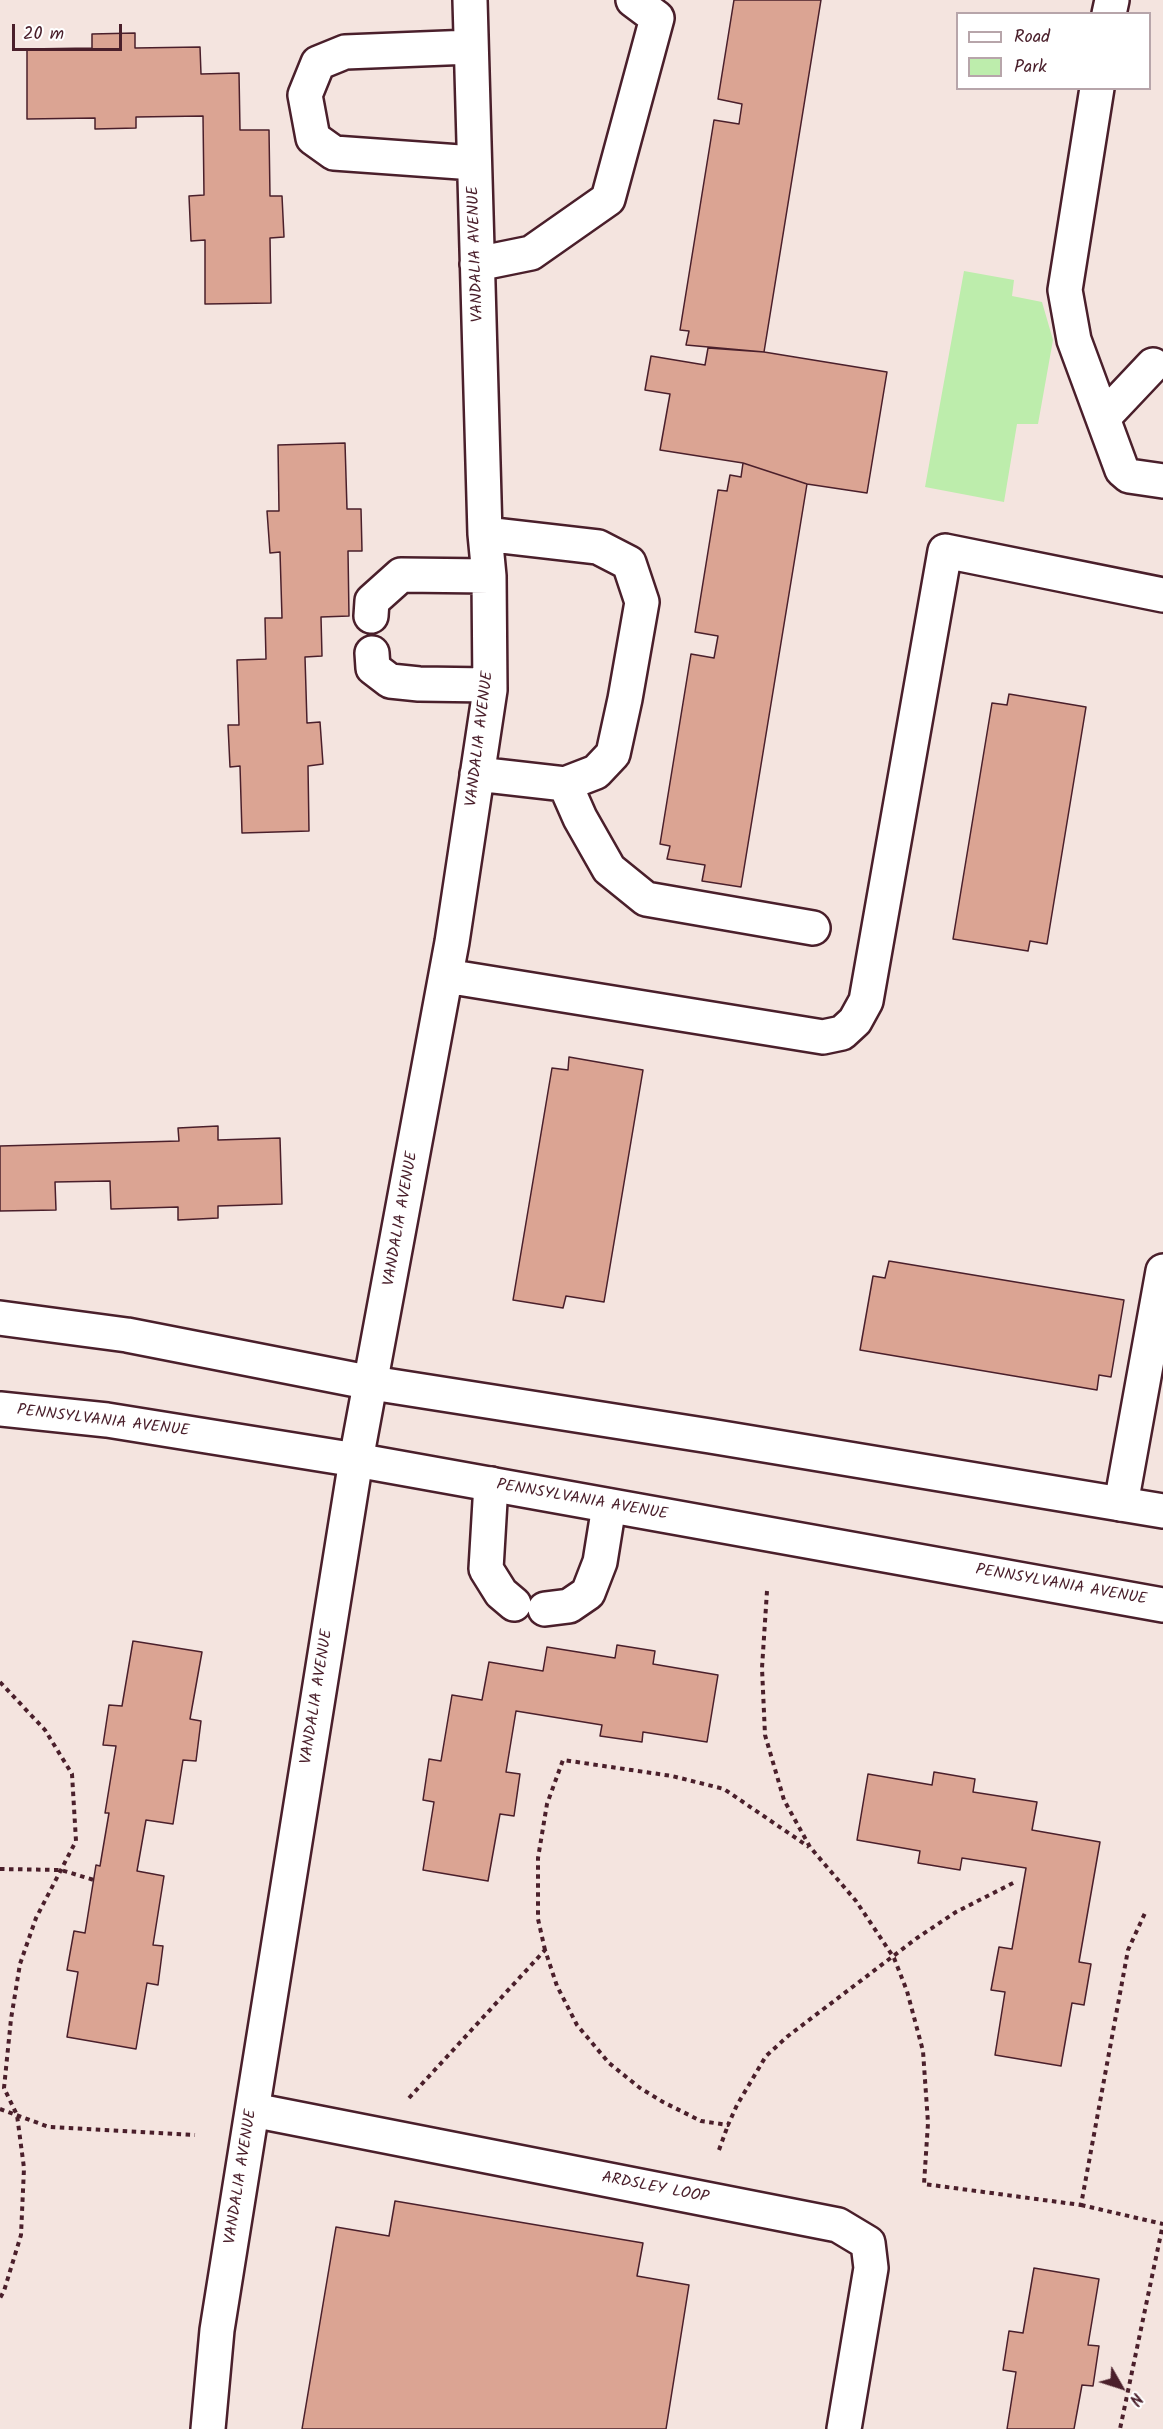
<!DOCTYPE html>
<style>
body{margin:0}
#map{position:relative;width:1163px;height:2429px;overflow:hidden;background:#f4e4df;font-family:Kalam,sans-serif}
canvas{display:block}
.legend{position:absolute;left:956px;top:12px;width:195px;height:78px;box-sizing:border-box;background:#fff;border:2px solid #b7a5aa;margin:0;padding:8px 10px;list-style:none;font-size:18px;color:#4a1f2b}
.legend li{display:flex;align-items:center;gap:12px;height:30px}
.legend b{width:30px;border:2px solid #b7a5aa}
.north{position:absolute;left:1091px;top:2357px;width:60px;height:60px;-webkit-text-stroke:4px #fff;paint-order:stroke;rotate:129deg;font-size:16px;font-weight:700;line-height:24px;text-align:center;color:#4a1f2b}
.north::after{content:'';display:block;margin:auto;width:21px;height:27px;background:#4a1f2b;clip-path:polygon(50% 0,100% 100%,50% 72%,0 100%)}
.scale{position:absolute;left:12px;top:24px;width:110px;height:27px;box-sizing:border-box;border:3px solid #4a1f2b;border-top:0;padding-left:8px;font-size:18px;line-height:21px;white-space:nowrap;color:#4a1f2b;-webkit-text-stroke:4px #fff;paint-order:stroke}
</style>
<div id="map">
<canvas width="1163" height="2429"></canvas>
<ul class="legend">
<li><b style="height:8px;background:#fff"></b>Road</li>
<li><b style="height:16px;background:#bdedac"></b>Park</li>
</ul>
<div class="north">N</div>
<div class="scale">20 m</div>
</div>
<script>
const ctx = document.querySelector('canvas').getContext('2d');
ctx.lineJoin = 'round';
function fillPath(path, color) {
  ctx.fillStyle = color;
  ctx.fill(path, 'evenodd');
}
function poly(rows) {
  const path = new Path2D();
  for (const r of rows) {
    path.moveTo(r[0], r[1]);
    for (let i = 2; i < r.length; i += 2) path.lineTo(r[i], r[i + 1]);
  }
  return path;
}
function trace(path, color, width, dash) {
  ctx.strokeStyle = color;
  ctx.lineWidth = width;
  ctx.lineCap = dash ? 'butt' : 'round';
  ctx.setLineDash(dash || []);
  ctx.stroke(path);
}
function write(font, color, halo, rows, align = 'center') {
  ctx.font = font + ' Kalam,sans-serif';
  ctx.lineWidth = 6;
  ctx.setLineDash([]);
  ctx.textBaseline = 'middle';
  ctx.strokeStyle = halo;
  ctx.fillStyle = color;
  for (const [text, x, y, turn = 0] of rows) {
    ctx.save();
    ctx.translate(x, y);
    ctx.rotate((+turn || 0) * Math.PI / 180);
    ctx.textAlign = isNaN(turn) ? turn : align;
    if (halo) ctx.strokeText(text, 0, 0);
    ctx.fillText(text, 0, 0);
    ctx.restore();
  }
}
fillPath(poly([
 [964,271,1014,280,1012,296,1042,302,1053,340,1038,424,1017,424,1004,502,925,487]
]), '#bdedac');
const building = poly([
 [734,0,821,0,764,352,686,345,689,331,680,330,714,120,739,124,742,104,718,99,734,0],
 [135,33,135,48,200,47,201,74,239,73,240,130,269,130,270,196,282,196,284,237,270,238,271,303,205,304,205,240,191,241,189,196,204,195,203,116,136,117,136,128,95,129,95,118,27,119,27,49,92,48,92,34,135,33],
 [708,348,764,352,887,372,867,493,807,484,743,463,660,450,670,394,645,390,651,356,705,365,708,348],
 [345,443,347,509,361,509,362,551,348,551,349,616,321,617,322,656,305,657,307,723,320,722,323,764,308,766,309,831,242,833,240,766,230,767,228,725,239,725,237,660,266,659,265,618,282,618,280,552,270,553,267,511,279,511,278,445,345,443],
 [743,463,807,484,741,887,702,881,705,865,667,859,670,846,660,844,691,654,714,658,718,636,695,632,718,490,727,491,730,475,741,477,743,463],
 [1009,694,1086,707,1047,944,1030,941,1028,951,953,939,992,703,1007,705,1009,694],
 [569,1057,643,1070,604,1302,566,1296,563,1308,513,1300,552,1068,568,1070,569,1057],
 [218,1126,218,1140,280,1138,282,1204,218,1206,218,1218,178,1220,178,1207,111,1209,110,1181,55,1182,56,1210,0,1211,0,1146,179,1141,178,1128,218,1126],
 [889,1261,1124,1300,1111,1377,1099,1375,1097,1390,860,1350,873,1276,885,1278,889,1261],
 [133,1641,202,1652,190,1719,201,1721,196,1761,183,1760,173,1824,146,1820,137,1871,164,1876,153,1945,163,1946,158,1985,147,1983,136,2049,67,2037,78,1972,67,1970,74,1931,85,1933,96,1865,100,1866,109,1813,105,1813,116,1746,103,1745,109,1705,122,1706,133,1641],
 [617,1645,655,1651,653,1664,718,1675,707,1742,643,1732,642,1742,600,1736,602,1725,516,1711,506,1772,520,1774,514,1816,500,1814,488,1881,423,1870,434,1802,423,1800,429,1759,441,1761,452,1695,482,1700,489,1662,543,1671,547,1647,615,1658,617,1645],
 [934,1772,975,1779,973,1792,1037,1802,1032,1830,1100,1842,1079,1962,1091,1964,1084,2005,1072,2003,1061,2066,995,2055,1005,1992,991,1990,999,1947,1012,1949,1026,1868,962,1858,960,1870,918,1863,920,1851,857,1840,868,1774,932,1785,934,1772],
 [395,2201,643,2243,637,2276,689,2285,666,2429,302,2429,336,2227,389,2236,395,2201],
 [1034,2268,1099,2279,1088,2345,1099,2346,1093,2386,1082,2385,1074,2429,1007,2429,1016,2372,1003,2370,1009,2331,1023,2333,1034,2268]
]);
fillPath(building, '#dba493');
trace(building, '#4a1f2b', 1.5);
const minor = poly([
 [1109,14,1112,0],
 [471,47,345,52,318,63,305,95,313,138,334,153,474,163],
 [1097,88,1065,290,1074,340,1122,470,1129,476,1163,481],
 [477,264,531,253,608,199,657,18,633,0],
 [1103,418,1153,365],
 [371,616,372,601,401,575,489,576],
 [372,653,373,668,390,681,419,684,490,685],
 [477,774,565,784,596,772,613,754,625,699,642,602,629,563,598,547,485,534],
 [565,784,580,818,609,869,646,899,813,928],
 [446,976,823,1037,842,1033,855,1021,866,1001,945,551,1163,595],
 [491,1484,486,1569,501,1593,514,1604],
 [1121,1504,1163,1271],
 [545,1609,569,1606,588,1593,600,1562,609,1506],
 [253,2110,838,2225,868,2243,871,2268,844,2429],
 [208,2429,217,2330,356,1460,452,942,490,690,489,576,485,534,470,0]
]);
const major = poly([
 [0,1318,127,1335,372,1383,710,1436,1163,1511],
 [0,1409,107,1420,356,1460,1163,1605]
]);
trace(minor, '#4a1f2b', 38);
trace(major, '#4a1f2b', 38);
trace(poly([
 [767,1591,762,1668,765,1735,784,1800,810,1847,856,1901,894,1958,907,1991,923,2051,928,2123,924,2184,1081,2205,1128,1950,1145,1913],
 [0,1682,45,1730,72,1774,76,1841,36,1918,20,1964,11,2019,4,2088,17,2115,24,2168,21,2235,4,2291,0,2298],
 [0,1869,61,1870,94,1880],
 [545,1950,538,1919,538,1858,547,1804,563,1760,672,1776,724,1789,809,1847],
 [409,2098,545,1950,557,1986,577,2025,609,2063,640,2088,663,2102,701,2121,728,2125,737,2105,766,2056,788,2036,917,1938,956,1912,1015,1882],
 [0,2109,49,2127,195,2135],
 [719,2150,728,2125],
 [1081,2205,1163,2224,1120,2429]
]), '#4a1f2b', 4, [4.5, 4.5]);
trace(minor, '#fff', 33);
trace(major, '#fff', 33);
write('16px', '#4a1f2b', '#fff', [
 ["VANDALIA AVENUE",477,254,-92],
 ["VANDALIA AVENUE",481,739,-83],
 ["VANDALIA AVENUE",402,1219,-80],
 ["PENNSYLVANIA AVENUE",103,1422,7],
 ["PENNSYLVANIA AVENUE",582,1501,10],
 ["PENNSYLVANIA AVENUE",1061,1586,10],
 ["VANDALIA AVENUE",318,1697,-81],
 ["VANDALIA AVENUE",242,2177,-81],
 ["ARDSLEY LOOP",655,2189,11]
]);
</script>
